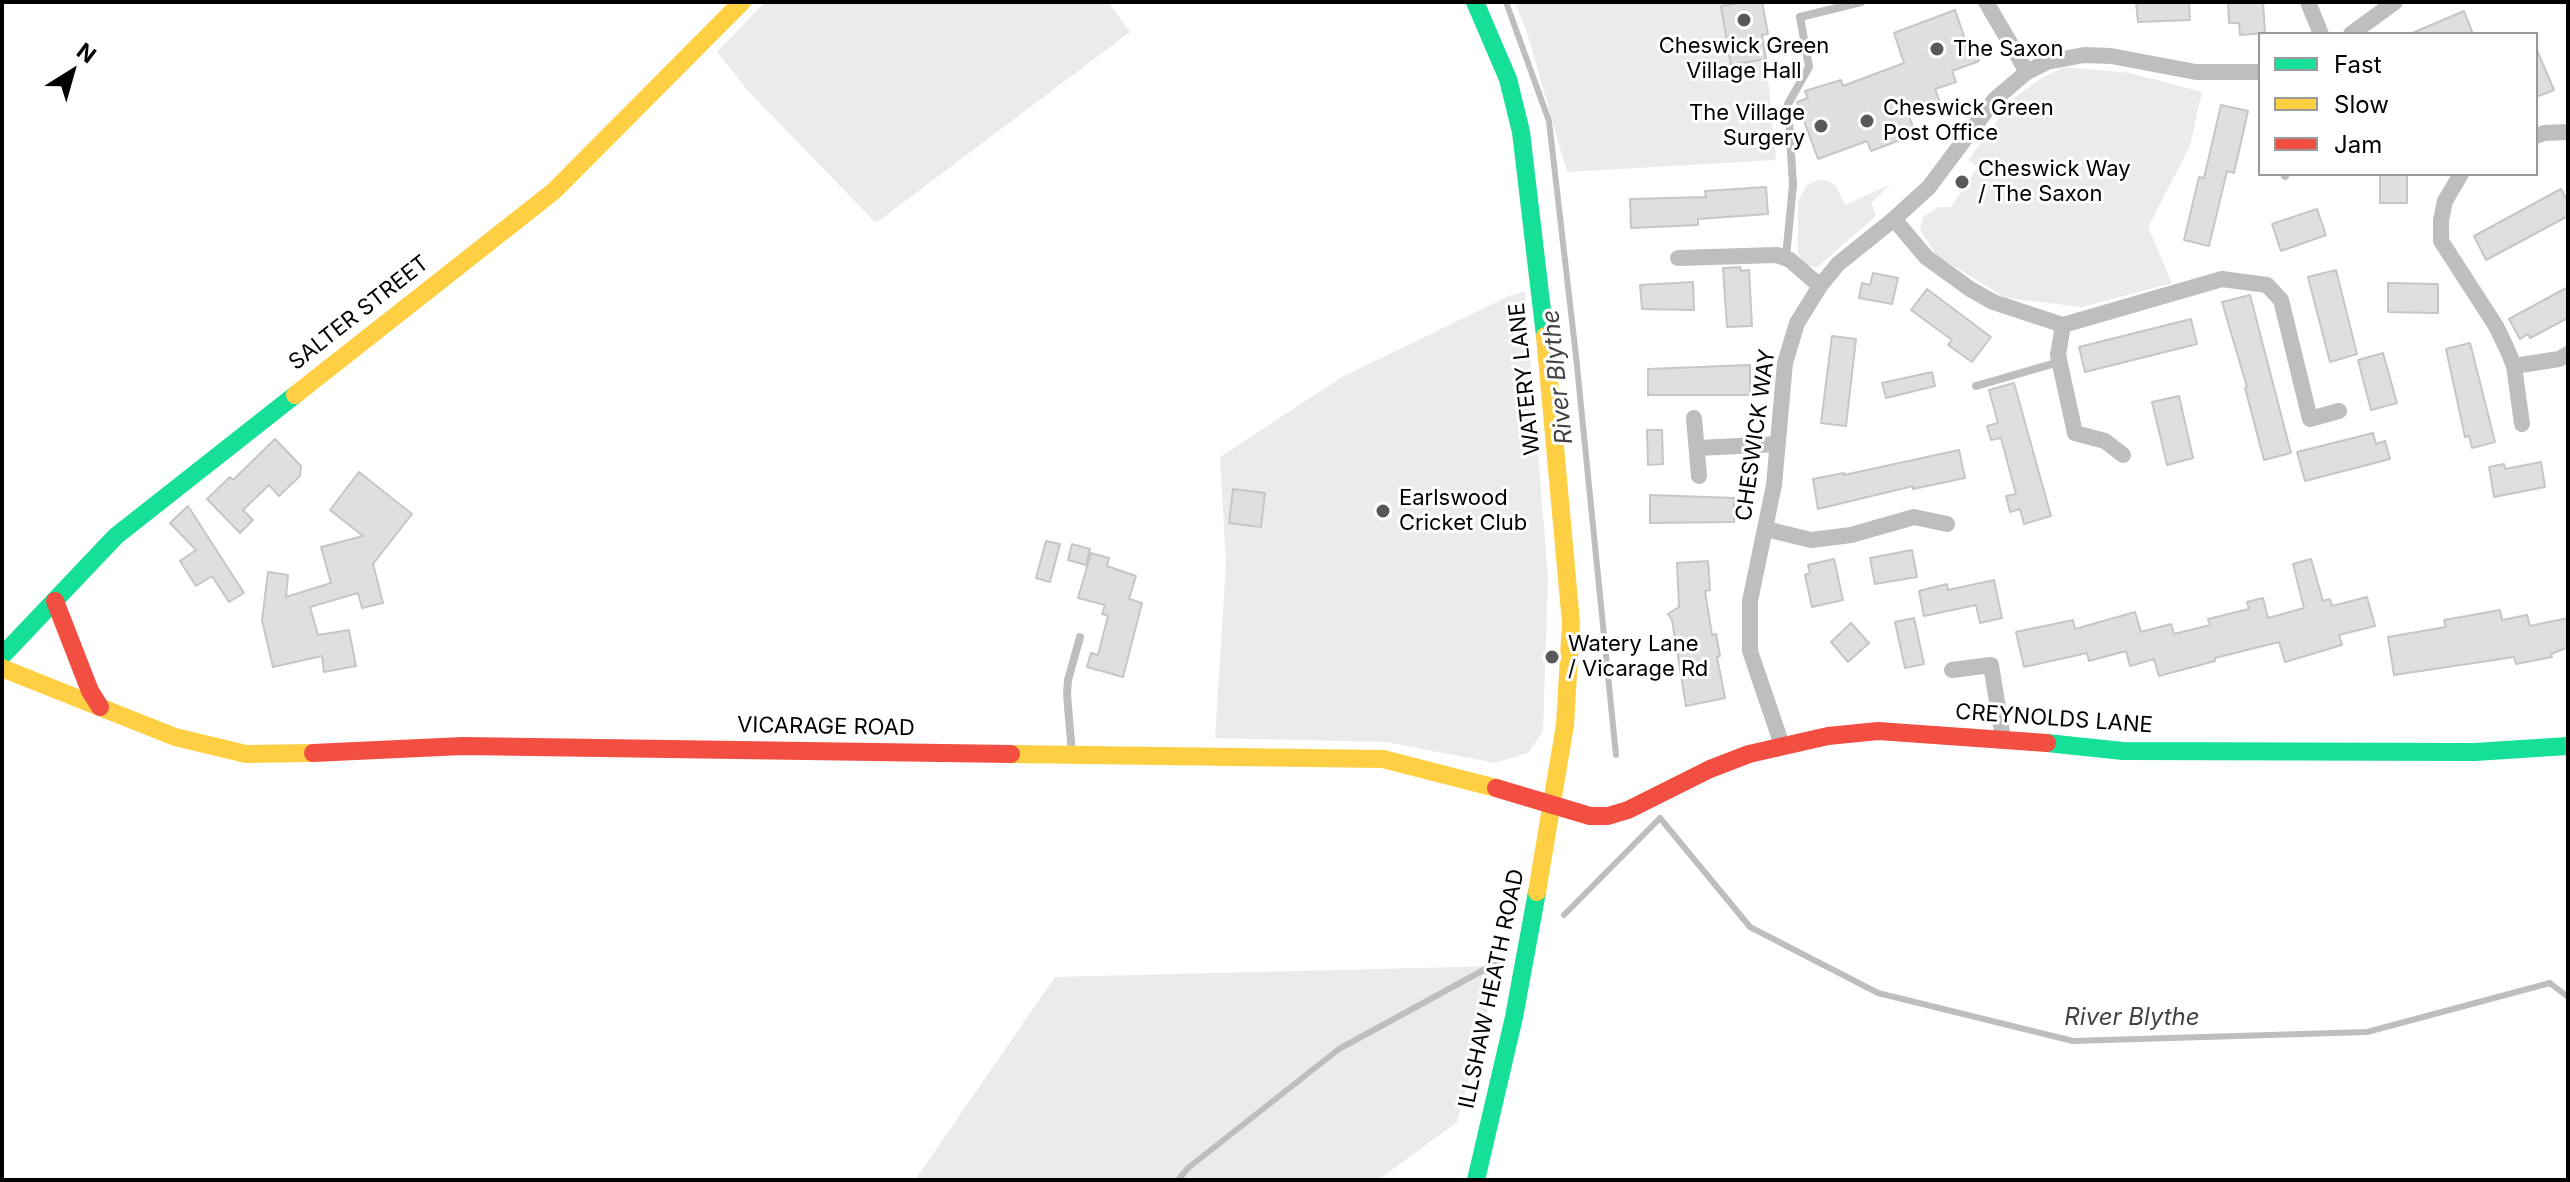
<!DOCTYPE html>
<style>
body{margin:0}
#map{position:relative;width:2570px;height:1182px;overflow:hidden;background:#fff;font-family:Inter,sans-serif}
canvas{display:block}
.frame{position:absolute;inset:0;border:4px solid #000;pointer-events:none}
.legend{position:absolute;left:2258px;top:32px;width:280px;height:144px;box-sizing:border-box;background:#fff;border:2px solid #999;margin:0;padding:10px 14px;list-style:none;font-size:24px;color:#000}
.legend li{display:flex;align-items:center;gap:16px;height:40px}
.legend b{width:40px;border:2px solid #999}
.north{position:absolute;left:32px;top:32px;width:80px;height:80px;-webkit-text-stroke:6px #fff;paint-order:stroke;rotate:37deg;font-size:22px;font-weight:700;line-height:32px;text-align:center;color:#000}
.north::after{content:'';display:block;margin:auto;width:28px;height:36px;background:#000;clip-path:polygon(50% 0,100% 100%,50% 72%,0 100%)}
</style>
<div id="map">
<canvas width="2570" height="1182"></canvas>
<div class="frame"></div>
<ul class="legend">
<li><b style="height:10px;background:#16e098"></b>Fast</li>
<li><b style="height:10px;background:#ffcf43"></b>Slow</li>
<li><b style="height:10px;background:#f24e42"></b>Jam</li>
</ul>
<div class="north">N</div>
</div>
<script>
const ctx = document.querySelector('canvas').getContext('2d');
ctx.lineJoin = 'round';
function fillPath(path, color) {
  ctx.fillStyle = color;
  ctx.fill(path, 'evenodd');
}
function poly(rows) {
  const path = new Path2D();
  for (const r of rows) {
    path.moveTo(r[0], r[1]);
    for (let i = 2; i < r.length; i += 2) path.lineTo(r[i], r[i + 1]);
  }
  return path;
}
function trace(path, color, width, dash) {
  ctx.strokeStyle = color;
  ctx.lineWidth = width;
  ctx.lineCap = dash ? 'butt' : 'round';
  ctx.setLineDash(dash || []);
  ctx.stroke(path);
}
function write(font, color, halo, rows, align = 'center') {
  ctx.font = font + ' Inter,sans-serif';
  ctx.lineWidth = 6;
  ctx.setLineDash([]);
  ctx.textBaseline = 'middle';
  ctx.strokeStyle = halo;
  ctx.fillStyle = color;
  for (const [text, x, y, turn = 0] of rows) {
    ctx.save();
    ctx.translate(x, y);
    ctx.rotate((+turn || 0) * Math.PI / 180);
    ctx.textAlign = isNaN(turn) ? turn : align;
    if (halo) ctx.strokeText(text, 0, 0);
    ctx.fillText(text, 0, 0);
    ctx.restore();
  }
}
fillPath(poly([
 [765,2,1004,2,1007,4,1009,2,1108,2,1130,32,876,223,749,92,717,52],
 [1514,2,1747,2,1732,65,1766,59,1776,160,1567,172,1527,32],
 [2065,67,2130,73,2202,92,2190,146,2148,227,2172,283,2082,307,2006,298,1937,256,1920,230,1923,217,1938,207,1951,207,1978,167,1968,160,2015,97,2042,78],
 [1818,180,1828,181,1836,186,1845,205,1891,184,1871,203,1876,216,1816,268,1805,264,1798,253,1798,201,1807,185],
 [1525,291,1548,577,1543,731,1528,753,1495,763,1386,742,1215,738,1226,564,1220,457,1342,377,1509,296],
 [1499,966,1457,1122,1378,1180,915,1180,1055,977]
]), '#ebebeb');
trace(poly([
 [1506,2,1549,121,1576,356,1616,755],
 [1564,915,1660,818,1750,927,1878,993,2073,1041,2367,1032,2550,983,2568,997],
 [1178,1180,1188,1168,1339,1049,1500,961]
]), '#bebebe', 6);
const building = poly([
 [1744,2,1762,2,1768,34,1762,35,1766,59,1731,65,1721,6,1744,2],
 [2136,2,2189,2,2190,20,2138,22,2136,2],
 [2228,2,2263,2,2265,33,2240,35,2239,23,2229,23,2228,2],
 [1955,10,1966,42,1971,40,1979,61,1952,71,1956,82,1935,89,1940,102,1908,114,1916,134,1871,151,1867,141,1818,159,1797,102,1808,98,1805,91,1841,80,1843,86,1904,63,1894,33,1955,10],
 [2464,11,2473,34,2410,34,2464,11],
 [2536,48,2554,90,2536,97,2536,48],
 [2221,105,2248,111,2234,173,2227,171,2209,246,2184,240,2199,177,2204,178,2221,105],
 [2380,174,2407,174,2407,203,2380,203,2380,174],
 [1766,187,1768,214,1698,219,1698,225,1631,228,1630,199,1706,197,1705,191,1766,187],
 [2561,189,2568,202,2568,216,2486,260,2474,236,2561,189],
 [2317,209,2326,235,2281,251,2272,224,2317,209],
 [1740,267,1741,271,1749,270,1752,326,1727,327,1723,268,1740,267],
 [2336,270,2357,354,2330,362,2308,277,2336,270],
 [1873,273,1898,278,1892,304,1859,298,1862,283,1870,285,1873,273],
 [1693,282,1694,310,1642,309,1640,285,1693,282],
 [2388,283,2438,284,2438,313,2388,312,2388,283],
 [2568,287,2568,318,2530,338,2528,334,2520,339,2509,319,2568,287],
 [1927,289,1991,337,1972,362,1948,345,1952,340,1911,310,1927,289],
 [2250,295,2291,453,2264,460,2245,388,2247,387,2222,302,2250,295],
 [2191,319,2197,344,2085,372,2079,347,2191,319],
 [1832,336,1856,339,1846,426,1821,423,1832,336],
 [2470,343,2495,442,2472,448,2469,436,2465,437,2446,349,2470,343],
 [2383,353,2397,403,2371,410,2358,360,2383,353],
 [1750,365,1750,395,1648,395,1648,369,1750,365],
 [1932,372,1935,386,1886,398,1882,383,1932,372],
 [2014,383,2051,516,2024,524,2020,509,2010,512,2006,496,2016,494,2001,438,1991,440,1987,426,1998,423,1989,390,2014,383],
 [2179,396,2193,458,2167,465,2152,402,2179,396],
 [1647,430,1662,430,1663,464,1648,465,1647,430],
 [2373,433,2376,444,2385,441,2390,459,2305,481,2297,452,2373,433],
 [275,439,301,466,300,476,279,496,269,485,243,510,253,520,240,533,207,499,230,477,233,480,275,439],
 [1959,450,1965,478,1913,489,1913,486,1818,509,1813,479,1844,473,1844,475,1959,450],
 [2541,462,2545,487,2494,497,2489,467,2504,464,2505,469,2541,462],
 [359,472,412,514,373,564,383,603,362,608,358,593,310,607,318,635,349,630,356,666,324,672,322,656,273,667,262,620,268,572,288,575,286,597,331,583,321,547,363,536,330,510,359,472],
 [1233,489,1265,493,1261,527,1229,523,1233,489],
 [1650,495,1734,498,1734,522,1650,523,1650,495],
 [188,506,244,593,229,602,212,576,196,586,180,561,196,550,170,523,188,506],
 [1046,541,1060,544,1050,582,1036,578,1046,541],
 [1072,544,1090,549,1086,565,1068,560,1072,544],
 [1912,550,1917,577,1875,584,1870,558,1912,550],
 [1091,553,1109,558,1107,566,1136,576,1129,599,1142,603,1123,677,1087,667,1091,653,1098,655,1108,616,1102,614,1105,605,1078,598,1091,553],
 [1834,559,1843,600,1812,607,1805,575,1810,573,1808,565,1834,559],
 [2311,559,2323,601,2330,599,2332,606,2367,597,2375,626,2339,635,2342,645,2285,662,2279,642,2215,658,2215,661,2159,676,2154,659,2130,666,2126,651,2089,661,2087,653,2024,667,2016,632,2073,620,2075,629,2135,612,2141,632,2171,624,2174,634,2210,625,2208,619,2249,609,2247,602,2263,598,2268,618,2304,608,2293,564,2311,559],
 [1708,561,1710,590,1705,591,1712,635,1716,634,1720,656,1717,657,1725,698,1686,706,1672,620,1668,614,1679,607,1677,563,1708,561],
 [1994,580,2002,618,1980,623,1976,605,1924,616,1919,591,1947,584,1948,590,1994,580],
 [2500,610,2502,620,2527,615,2530,626,2568,618,2568,647,2551,654,2552,657,2516,664,2514,657,2394,675,2388,637,2446,627,2444,620,2500,610],
 [1914,618,1924,664,1905,668,1895,622,1914,618],
 [1851,623,1869,643,1848,662,1831,642,1851,623]
]);
fillPath(building, '#dfdfdf');
trace(building, '#c6c6c6', 2);
trace(poly([
 [2285,176,2286,174],
 [1786,257,1793,185,1788,104,1809,67,1800,17,1861,2],
 [1976,386,2059,362],
 [1072,754,1067,694,1068,680,1080,637]
]), '#bebebe', 8);
trace(poly([
 [1986,2,2027,72],
 [2308,2,2321,34],
 [2351,34,2395,2],
 [2536,136,2544,133,2568,132],
 [2461,174,2445,201,2441,220,2441,241,2496,326,2507,349,2514,366,2522,424],
 [1894,219,1926,257,1970,289,1993,302,2063,325,2222,279,2267,285,2281,300,2310,419,2339,411],
 [1678,258,1777,255,1790,260,1820,286],
 [2063,325,2058,355,2075,433,2105,441,2123,455],
 [2514,366,2559,359,2568,354],
 [1694,418,1699,476],
 [1698,448,1778,444],
 [1766,529,1811,540,1851,535,1914,517,1947,524],
 [1952,670,1991,665,2003,738],
 [1782,745,1750,651,1750,601,1774,485,1785,363,1797,323,1820,286,1838,264,1894,219,1929,187,1995,99,2027,72,2047,62,2084,55,2111,56,2196,72,2260,72]
]), '#bebebe', 16);
trace(poly([
 [1475,2,1508,79,1521,132,1545,336],
 [2,656,116,536,295,395],
 [2047,743,2123,751,2475,752,2568,746],
 [1476,1180,1514,1017,1537,892]
]), '#16e098', 18);
trace(poly([
 [295,395,554,191,742,2],
 [2,668,175,737,246,754,313,753],
 [1011,754,1383,759,1496,788],
 [1537,892,1565,725,1571,623,1545,336]
]), '#ffcf43', 18);
trace(poly([
 [55,601,90,691,100,707],
 [313,753,463,746,1011,754],
 [1496,788,1590,816,1608,816,1628,810,1710,769,1749,754,1828,736,1878,731,2047,743]
]), '#f24e42', 18);
for (const [x, y, r, color] of [
 [1744,20,8,"#595959"],
 [1937,49,8,"#595959"],
 [1867,121,8,"#595959"],
 [1821,126,8,"#595959"],
 [1962,182,8,"#595959"],
 [1383,511,8,"#595959"],
 [1552,657,8,"#595959"]
]) {
  const dot = new Path2D();
  dot.arc(x, y, r, 0, 2 * Math.PI);
  ctx.fillStyle = color;
  ctx.fill(dot);
  trace(dot, '#fff', 3);
}
write('22px', '#000', '#fff', [
 ["Cheswick Green",1744,46,"center"],
 ["Village Hall",1744,71,"center"],
 ["The Saxon",1953,49],
 ["Cheswick Green",1883,108],
 ["Post Office",1883,133],
 ["The Village",1805,113,"right"],
 ["Surgery",1805,138,"right"],
 ["Cheswick Way",1978,169],
 ["/ The Saxon",1978,194],
 ["Earlswood",1399,498],
 ["Cricket Club",1399,523],
 ["Watery Lane",1568,644],
 ["/ Vicarage Rd",1568,669]
], 'left');
write('22px', '#000', '#fff', [
 ["SALTER STREET",359,313,-38],
 ["WATERY LANE",1525,379,-96],
 ["CHESWICK WAY",1756,435,-82],
 ["CREYNOLDS LANE",2054,719,4],
 ["VICARAGE ROAD",826,727,1],
 ["ILLSHAW HEATH ROAD",1492,989,-78]
]);
write('italic 24px', '#434343', '#fff', [
 ["River Blythe",1558,377,-96],
 ["River Blythe",2132,1018]
]);
</script>
